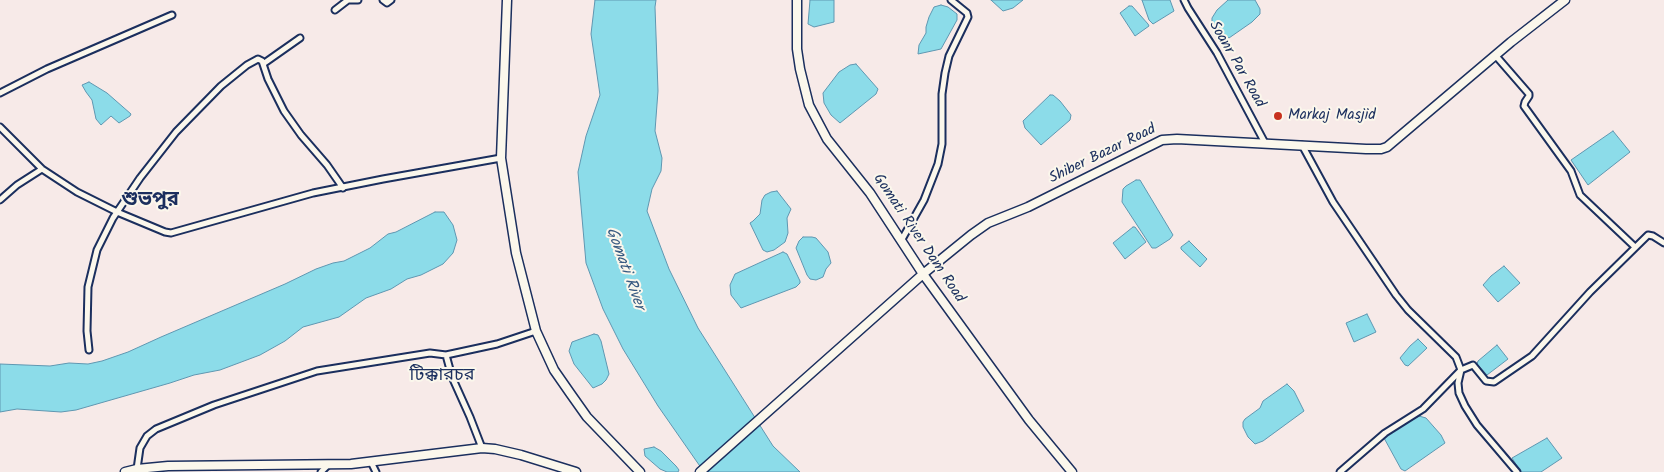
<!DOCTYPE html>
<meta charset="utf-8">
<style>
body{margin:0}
canvas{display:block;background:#f7eae8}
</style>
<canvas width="1664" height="472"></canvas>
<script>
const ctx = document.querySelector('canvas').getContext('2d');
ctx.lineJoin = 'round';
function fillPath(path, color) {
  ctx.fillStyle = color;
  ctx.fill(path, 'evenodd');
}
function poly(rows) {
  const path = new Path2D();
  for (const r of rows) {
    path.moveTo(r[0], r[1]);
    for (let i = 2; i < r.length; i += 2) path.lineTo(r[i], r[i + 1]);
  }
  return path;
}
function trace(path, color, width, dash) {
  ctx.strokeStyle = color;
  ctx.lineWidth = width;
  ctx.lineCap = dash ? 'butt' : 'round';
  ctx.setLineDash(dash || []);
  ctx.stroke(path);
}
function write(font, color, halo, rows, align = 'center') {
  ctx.font = font + ' Kalam,"Noto Sans Bengali",sans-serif';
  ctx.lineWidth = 4;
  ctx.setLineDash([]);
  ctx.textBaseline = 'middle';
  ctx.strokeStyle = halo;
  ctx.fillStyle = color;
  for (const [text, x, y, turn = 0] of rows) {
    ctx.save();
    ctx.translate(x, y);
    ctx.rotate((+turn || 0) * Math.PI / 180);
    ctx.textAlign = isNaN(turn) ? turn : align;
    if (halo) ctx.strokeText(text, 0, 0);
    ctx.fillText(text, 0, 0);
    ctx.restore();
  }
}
const water = poly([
 [595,0,656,0,655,7,658,91,655,131,662,158,661,171,652,189,647,211,669,269,698,328,773,446,800,472,704,472,658,406,623,349,603,309,586,263,578,172,586,136,600,95,591,34,595,0],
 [810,0,834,0,834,22,814,27,808,24,810,0],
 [991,0,1023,0,1013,8,1003,11,991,0],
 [1142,0,1170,0,1174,11,1153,24,1149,20,1142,0],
 [1228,0,1255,0,1260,9,1260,14,1252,22,1229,38,1220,33,1212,24,1212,18,1217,10,1228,0],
 [941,5,948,7,957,14,957,20,941,49,918,54,919,45,926,33,926,27,929,17,934,7,941,5],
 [1129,6,1132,6,1148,24,1149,26,1135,36,1120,13,1129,6],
 [856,64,878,89,876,94,840,123,831,115,824,103,823,93,839,72,850,65,856,64],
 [89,82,107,93,131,114,130,116,119,123,111,116,101,125,96,119,92,100,86,92,82,85,89,82],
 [1050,95,1053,95,1060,101,1071,115,1070,120,1041,145,1025,128,1023,121,1050,95],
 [1613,131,1630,152,1588,185,1571,160,1613,131],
 [1136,180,1140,180,1173,235,1170,239,1156,248,1152,248,1122,202,1123,189,1126,186,1136,180],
 [777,191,791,209,787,218,788,233,785,242,774,250,767,252,763,250,750,223,753,221,760,214,762,200,765,195,771,192,777,191],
 [435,212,444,212,453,225,457,240,453,253,443,264,421,275,407,279,391,289,366,298,339,317,303,327,285,341,260,355,220,370,194,375,170,383,76,410,61,412,17,409,0,412,0,364,50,366,69,363,88,364,102,361,128,352,161,337,285,284,316,269,333,263,344,261,370,248,388,234,396,232,435,212],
 [1133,227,1135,227,1138,231,1146,242,1125,259,1113,243,1133,227],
 [803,237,812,237,816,238,828,252,831,263,826,269,823,277,816,280,810,279,807,275,796,248,799,241,803,237],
 [1189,241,1207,259,1200,267,1181,249,1181,247,1189,241],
 [783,252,787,254,800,281,800,283,796,287,741,308,731,295,730,285,735,274,783,252],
 [1504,266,1520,283,1498,302,1483,285,1491,276,1504,266],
 [1367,314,1376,332,1354,342,1346,323,1367,314],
 [594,334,598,335,601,341,609,374,606,380,602,384,593,388,574,364,569,351,572,342,594,334],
 [1418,339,1427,348,1408,366,1405,365,1400,358,1410,346,1418,339],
 [1497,345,1508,359,1487,375,1477,364,1478,361,1497,345],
 [1287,384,1294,391,1304,411,1263,441,1255,444,1248,437,1243,427,1243,422,1245,419,1260,408,1263,401,1287,384],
 [1419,416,1426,418,1441,435,1445,443,1405,471,1401,469,1384,438,1387,435,1419,416],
 [1547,438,1562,458,1541,472,1521,472,1512,458,1547,438],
 [654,447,661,451,676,466,679,470,678,472,667,472,660,469,645,456,644,449,654,447]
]);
fillPath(water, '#8cdce9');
trace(water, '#5f97b1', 1);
const street = poly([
 [349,0,358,0],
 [383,0,387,3,391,0],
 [1184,0,1188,8,1217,53,1265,143],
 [335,10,348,0],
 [1496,56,1529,94,1529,96,1525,102,1524,106,1571,171,1580,195,1635,247],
 [263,64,268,79,284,111,301,135,327,165,343,188],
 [0,93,47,69,172,15],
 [0,127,42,169,77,192,117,212,165,232,171,233,313,193,383,179,501,158],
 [1302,145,1333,202,1396,295,1408,310,1456,357,1461,370,1458,383,1459,393,1465,406,1477,425,1517,472],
 [0,200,17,185,42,169],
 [901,241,924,200,938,164,942,144,942,94,945,73,949,56,968,17,967,13,951,0],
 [89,350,87,331,88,287,97,250,113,218,140,178,176,132,221,86,247,65,258,59,262,61,263,64,300,38],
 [446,355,452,377,470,417,482,448],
 [371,462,376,472],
 [137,469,140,448,147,436,156,429,214,405,317,371,430,353,446,355,497,344,536,331],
 [321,472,328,465],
 [1340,472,1385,433,1423,409,1461,370,1473,365,1486,381,1494,382,1532,356,1590,292,1648,235,1653,236,1664,243]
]);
const secondary = poly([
 [507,0,501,158,516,253,536,331,554,370,570,393,587,417,640,472],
 [797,0,797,49,800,69,809,105,827,139,870,193,923,274,1029,420,1072,472],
 [125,472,137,469,168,466,351,464,482,448,495,449,521,455,576,472],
 [700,472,923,274,971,235,988,223,1028,207,1162,140,1177,139,1366,149,1381,149,1387,147,1511,42,1565,0]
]);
trace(street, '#1b2f5e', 9);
trace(secondary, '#1b2f5e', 11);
trace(street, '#fbf7ec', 5);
trace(secondary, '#fbf7ec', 8);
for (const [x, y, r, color] of [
 [1278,116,5,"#c8321e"]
]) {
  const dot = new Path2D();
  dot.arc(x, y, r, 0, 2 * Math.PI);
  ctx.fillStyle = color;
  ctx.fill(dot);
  trace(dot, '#fbf7ec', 2);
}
write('15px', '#1b2f5e', '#fbf7ec', [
 ["Soanr Par Road",1236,65,60],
 ["Shiber Bazar Road",1103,155,-26],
 ["Gomati River Dam Road",918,239,56]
]);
write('15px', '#1b2f5e', '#fbf7ec', [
 ["Markaj Masjid",1288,116]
], 'left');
write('italic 16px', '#375a81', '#fbf7ec', [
 ["Gomati River",624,269,70]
]);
write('18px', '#1b2f5e', '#fbf7ec', [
 ["টিক্কারচর",442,377]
]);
write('bold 20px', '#1b2f5e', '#fbf7ec', [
 ["শুভপুর",150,202]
]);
</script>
